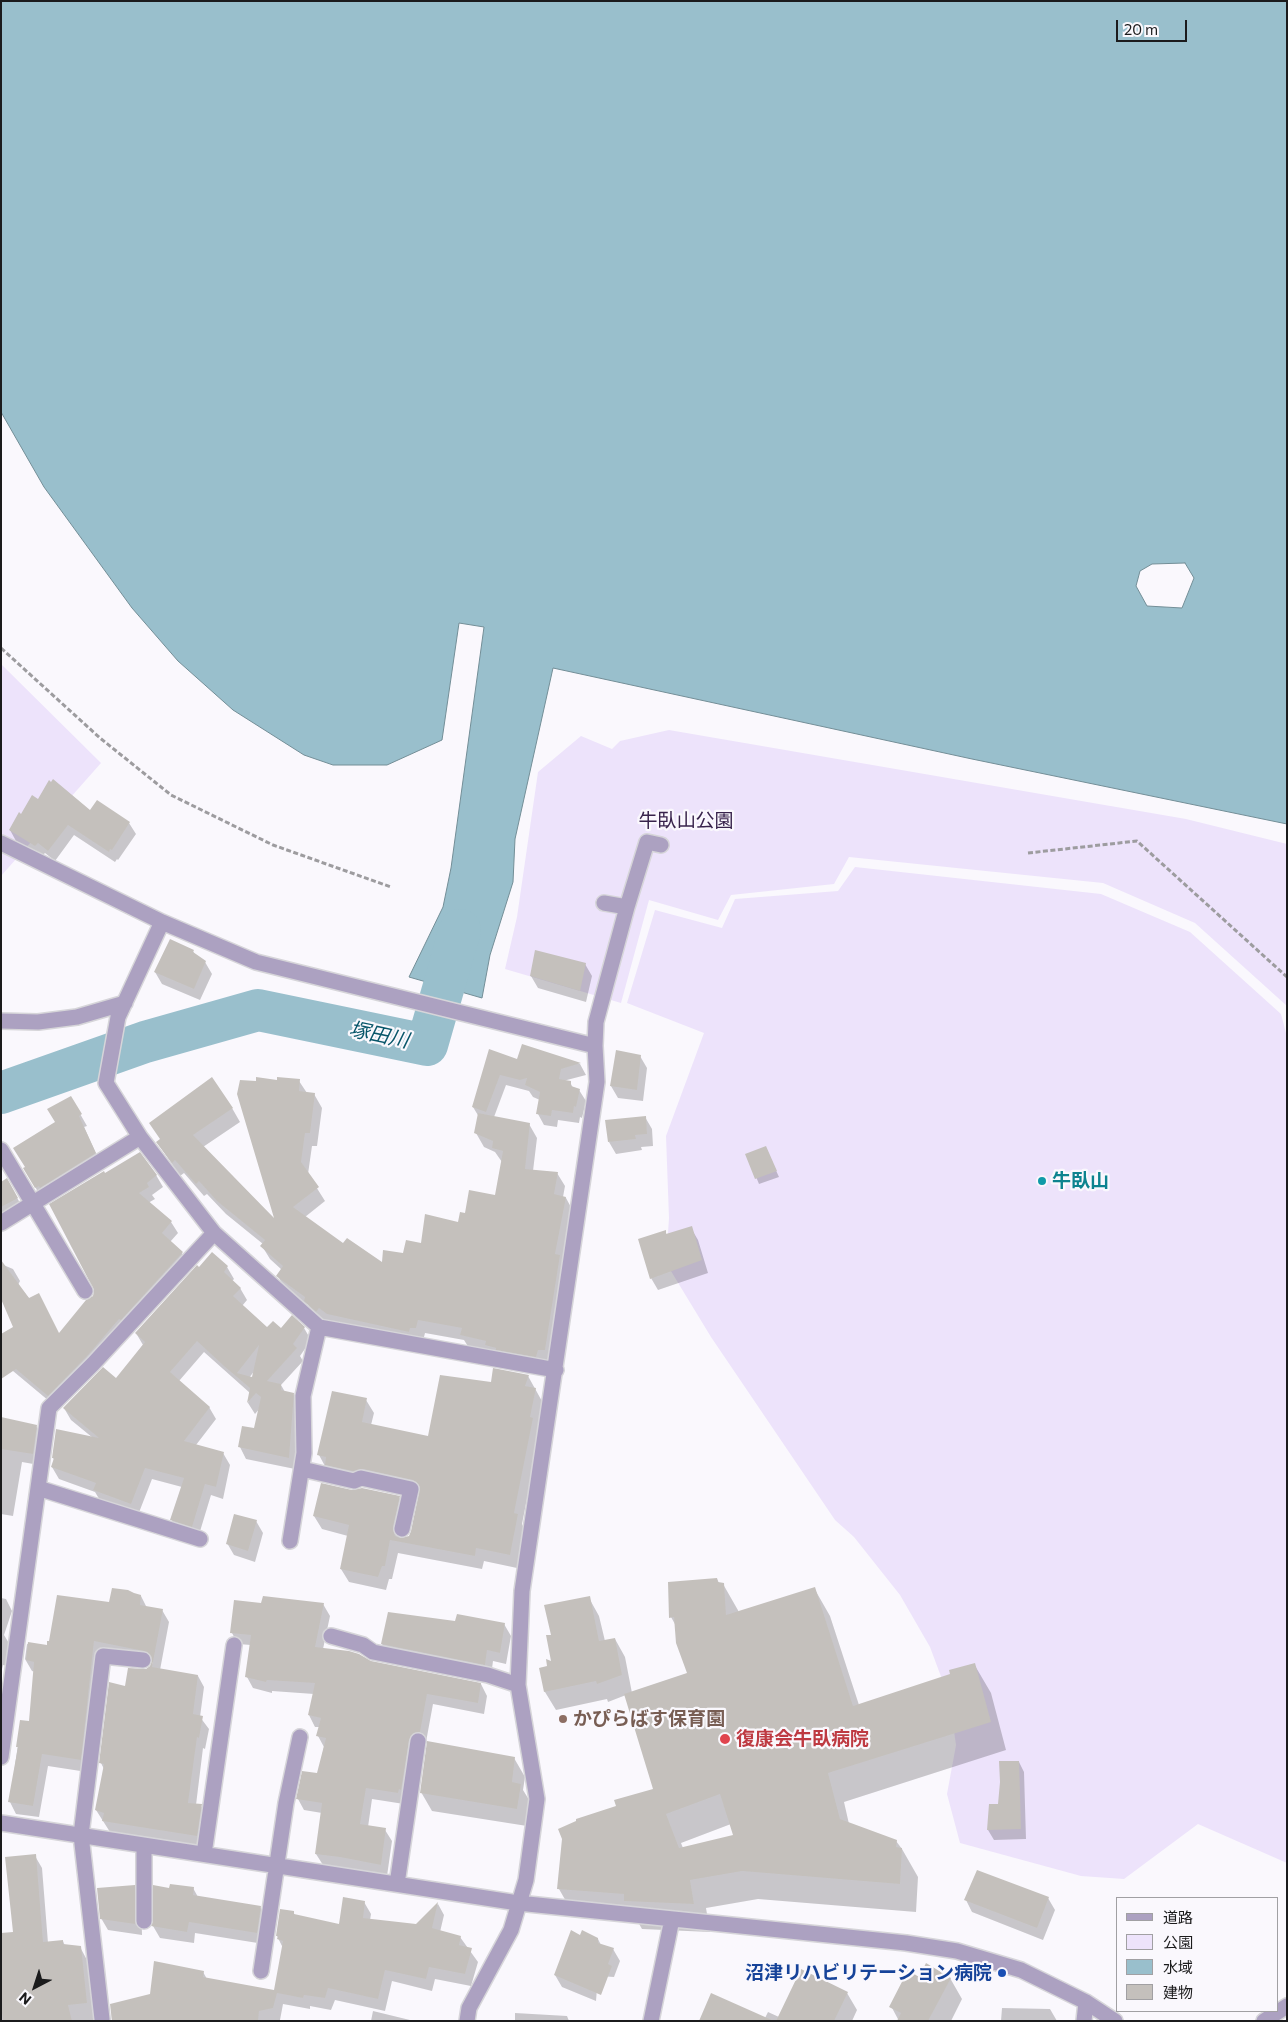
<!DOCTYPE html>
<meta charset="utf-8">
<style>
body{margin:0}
#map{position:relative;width:1288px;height:2022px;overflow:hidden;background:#faf8fd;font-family:Commissioner,"Noto Sans JP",sans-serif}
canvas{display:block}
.frame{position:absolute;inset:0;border:2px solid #1b1b1c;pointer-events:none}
.legend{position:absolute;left:1116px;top:1897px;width:162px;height:115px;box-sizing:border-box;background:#faf8fd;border:1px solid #a1a0a3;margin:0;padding:6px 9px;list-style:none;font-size:15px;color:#1b1b1c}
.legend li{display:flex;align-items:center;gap:10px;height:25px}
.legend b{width:25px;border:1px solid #a1a0a3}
.north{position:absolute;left:10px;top:1962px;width:50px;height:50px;-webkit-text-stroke:4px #faf8fd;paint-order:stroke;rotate:220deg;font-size:14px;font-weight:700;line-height:20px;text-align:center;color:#1b1b1c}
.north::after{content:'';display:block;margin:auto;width:18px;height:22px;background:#1b1b1c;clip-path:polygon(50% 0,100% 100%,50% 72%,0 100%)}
.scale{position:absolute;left:1116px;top:20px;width:71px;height:22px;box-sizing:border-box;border:2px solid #1b1b1c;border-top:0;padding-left:6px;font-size:15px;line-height:18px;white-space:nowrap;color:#1b1b1c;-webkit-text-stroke:4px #faf8fd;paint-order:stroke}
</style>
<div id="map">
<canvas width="1288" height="2022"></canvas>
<div class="frame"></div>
<ul class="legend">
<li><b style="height:6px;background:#aca1c1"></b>道路</li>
<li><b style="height:14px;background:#ede3fb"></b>公園</li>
<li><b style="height:14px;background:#99bfcc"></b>水域</li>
<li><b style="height:14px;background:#c4c0bc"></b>建物</li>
</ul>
<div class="north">N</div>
<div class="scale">20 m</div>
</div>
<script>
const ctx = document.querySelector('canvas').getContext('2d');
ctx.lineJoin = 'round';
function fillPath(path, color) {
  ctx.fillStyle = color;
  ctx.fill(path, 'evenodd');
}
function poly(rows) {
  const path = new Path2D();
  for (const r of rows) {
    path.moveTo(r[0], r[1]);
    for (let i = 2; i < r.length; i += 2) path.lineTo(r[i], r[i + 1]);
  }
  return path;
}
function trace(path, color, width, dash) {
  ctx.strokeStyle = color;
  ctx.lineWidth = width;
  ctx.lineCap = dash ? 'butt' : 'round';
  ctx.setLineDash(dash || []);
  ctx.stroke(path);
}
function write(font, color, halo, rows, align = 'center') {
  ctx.font = font + ' Commissioner,"Noto Sans JP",sans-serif';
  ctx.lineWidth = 4.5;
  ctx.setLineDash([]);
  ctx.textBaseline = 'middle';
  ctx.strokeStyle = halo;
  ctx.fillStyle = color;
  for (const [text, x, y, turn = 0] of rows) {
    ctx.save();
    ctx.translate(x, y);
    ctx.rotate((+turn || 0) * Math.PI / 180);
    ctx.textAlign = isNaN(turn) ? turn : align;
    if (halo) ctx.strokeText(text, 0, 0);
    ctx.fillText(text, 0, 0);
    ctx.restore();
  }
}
fillPath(poly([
 [1,664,101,763,1,876],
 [669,730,1186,819,1287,844,1287,1006,1195,923,1103,883,849,857,834,884,731,895,718,920,649,900,621,1003,505,969,517,917,538,772,581,736,612,749,620,741],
 [855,867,1101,894,1190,932,1281,1014,1287,1037,1287,1863,1198,1824,1124,1879,1081,1876,960,1843,947,1794,956,1745,949,1698,930,1647,900,1595,854,1537,835,1520,711,1337,666,1263,669,1218,666,1136,704,1033,627,1003,655,910,722,928,735,899,838,891]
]), '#ede3fb');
const water = poly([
 [1,1,1287,1,1287,824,972,759,553,668,515,839,513,882,490,955,482,998,409,977,443,907,451,868,484,627,459,623,442,740,387,765,333,765,304,755,233,710,178,661,132,608,44,487,1,412,1,1],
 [1185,563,1194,578,1182,608,1147,606,1136,586,1140,571,1152,564,1185,563]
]);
fillPath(water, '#99bfcc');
trace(water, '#738e97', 1);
fillPath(poly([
 [39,800,90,812,97,802,129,823,136,834,118,860,117,859,115,862,74,835,55,861,45,853,42,856,16,841,10,830,21,816],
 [193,951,195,955,205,962,212,974,200,1000,162,984,155,972],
 [585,964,592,976,586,1002,538,988,531,976],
 [523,1045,580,1064,586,1075,563,1081,570,1082,573,1088,579,1090,586,1101,582,1118,580,1117,579,1123,558,1120,557,1127,544,1125,538,1114,540,1100,533,1097,529,1091,506,1085,494,1117,529,1124,537,1138,533,1171,557,1173,565,1186,563,1197,566,1198,573,1211,563,1262,567,1270,552,1363,469,1348,464,1340,425,1333,423,1341,336,1327,327,1320,324,1324,313,1314,308,1305,285,1289,278,1276,282,1270,270,1259,262,1246,263,1244,226,1214,207,1194,204,1196,184,1173,180,1176,157,1142,232,1108,240,1122,203,1147,276,1223,278,1082,299,1081,307,1093,314,1094,322,1108,317,1146,312,1146,308,1174,325,1201,305,1217,343,1245,382,1264,459,1224,466,1214,496,1196,502,1162,495,1152,484,1147,476,1133,479,1117,473,1107,490,1051,518,1060],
 [640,1056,647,1068,643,1101,618,1098,611,1086],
 [71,1098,87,1126,84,1127,101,1165,42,1199,25,1169],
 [645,1117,652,1129,653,1146,641,1147,642,1150,616,1154,609,1142],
 [768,1153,779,1177,759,1184,747,1155],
 [105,1175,156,1175,163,1187,152,1195,155,1199,148,1203,171,1222,178,1233,170,1242,182,1253,189,1264,55,1406,1,1361,14,1327,1,1264,13,1269,20,1281,18,1285,59,1334,94,1297],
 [7,1180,24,1210,1,1223,1,1183],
 [691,1228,698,1240,708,1273,658,1290,651,1278,665,1231,667,1235],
 [227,1267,234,1279,232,1281,240,1288,247,1300,242,1306,267,1329,281,1330,304,1328,311,1340,300,1356,303,1361,281,1385,285,1392,293,1394,300,1406,295,1469,246,1459,240,1447,255,1430,260,1408,255,1414,248,1403,250,1393,204,1352,179,1381,209,1407,216,1419,196,1445,223,1453,230,1465,223,1499,211,1495,198,1538,178,1532,172,1520,182,1487,152,1479,138,1515,101,1502,95,1492,59,1479,52,1467,54,1460,53,1458,93,1438,71,1420,64,1408,116,1380,143,1345,136,1333,200,1268],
 [255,1370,253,1379,249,1378],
 [528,1376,543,1403,538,1429,540,1433,522,1524,524,1528,517,1568,484,1561,482,1569,398,1553,392,1579,389,1579,386,1590,349,1582,341,1569,348,1536,322,1529,314,1516,352,1491,399,1497,407,1511,400,1540,409,1537,412,1532,420,1493,371,1482,326,1468,319,1455,366,1400,374,1413,371,1425,429,1437,493,1383],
 [1,1419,36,1426,43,1437,39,1465,22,1462,13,1516,1,1514],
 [256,1521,263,1533,255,1562,234,1555,227,1543],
 [717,1579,719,1583,723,1584,739,1612,814,1588,830,1616,859,1705,951,1675,974,1664,991,1693,1006,1750,844,1802,849,1824,896,1841,902,1849,918,1877,916,1912,758,1899,706,1908,710,1932,642,1929,638,1922,575,1917,559,1889,617,1807,654,1790,626,1695,608,1702,607,1699,556,1710,545,1692,540,1668,549,1667,552,1663,552,1636,589,1598,599,1616,605,1641,615,1639,625,1657,632,1693,688,1674,676,1626,671,1617],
 [731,1824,735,1836,683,1848,681,1843],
 [141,1596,147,1608,162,1610,169,1622,160,1670,198,1676,204,1687,200,1717,209,1729,205,1749,203,1748,196,1805,201,1806,208,1817,203,1847,110,1832,96,1810,104,1769,101,1763,126,1687,151,1667,153,1662,100,1652,87,1772,48,1766,39,1817,16,1814,10,1802,21,1722,30,1723,35,1672,32,1671,25,1659,27,1644,48,1646,110,1604],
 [1,1598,6,1599,12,1611,4,1635,10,1645,11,1667,3,1665,1,1673],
 [262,1604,323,1604,330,1616,323,1649,371,1662,481,1684,487,1696,484,1714,433,1704,426,1742,514,1758,525,1777,523,1790,531,1803,527,1826,432,1811,421,1792,428,1743,420,1744,404,1804,372,1799,368,1827,385,1830,392,1841,387,1876,323,1865,316,1854,322,1813,304,1810,298,1799,318,1774,324,1747,318,1736,320,1727,315,1727,309,1715,314,1694,272,1691,272,1693,253,1688,247,1677,251,1645,238,1644,232,1633],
 [457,1622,504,1624,511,1636,506,1664,493,1661,491,1676,389,1656,382,1644],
 [1019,1762,1024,1772,1026,1839,994,1840,988,1830],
 [35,1856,42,1868,48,1943,63,1941,65,1946,80,1947,87,1960,93,2014,97,2021,1,2021,1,1934,14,1933],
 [134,1886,141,1898,142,1935,108,1930,101,1918],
 [193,1888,198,1897,260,1907,267,1919,264,1944,195,1933,194,1943,160,1938,153,1926,170,1889],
 [1048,1898,1055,1910,1043,1940,972,1912,966,1900],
 [364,1902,371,1914,370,1920,416,1925,438,1904,444,1915,440,1932,460,1937,478,1962,471,1986,435,1979,432,1991,392,1981,385,2011,335,2000,331,2010,310,2006,310,2009,283,2004,280,2020,274,2021,112,2021,111,2005,151,1995,203,1972,207,1979,275,1992,283,1948,277,1936,293,1912,295,1915,340,1925],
 [581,1936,598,1939,601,1945,613,1949,620,1961,614,1977,598,1976,596,2001,562,1987,555,1975],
 [920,1978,950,1978,962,1999,951,2021,899,2021,891,2006],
 [847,1993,857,2010,852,2021,700,2021,765,2018,768,2012,779,2017],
 [1002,2008,1050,2009,1057,2021,1001,2021],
 [373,2011,414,2021,371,2021],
 [515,2013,567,2016,569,2021,515,2021]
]), '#0003');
trace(poly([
 [1,1093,145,1042,258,1010,427,1045,460,930]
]), '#99bfcc', 42);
fillPath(poly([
 [53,779,90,810,97,800,130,822,112,850,110,849,109,852,68,825,48,851,38,843,35,846,9,830,19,812,21,814,32,795,38,799,49,780,51,782],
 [170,939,194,950,193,952,206,961,194,989,154,972],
 [535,950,586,963,580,991,530,976],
 [522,1044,581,1063,561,1069,559,1079,571,1081,571,1086,580,1089,576,1107,574,1106,573,1113,552,1110,551,1116,536,1114,540,1092,525,1085,527,1078,520,1080,500,1075,486,1112,472,1107,489,1049,517,1059],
 [616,1050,641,1055,637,1090,610,1086],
 [212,1077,233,1108,193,1135,274,1218,237,1094,240,1080,256,1081,256,1077,277,1080,277,1077,300,1079,299,1091,315,1093,310,1133,305,1133,301,1162,319,1187,293,1207,343,1243,347,1238,382,1262,383,1250,403,1253,406,1240,421,1243,425,1214,458,1222,460,1212,465,1213,469,1190,495,1195,503,1151,492,1148,493,1141,474,1133,478,1113,530,1123,525,1169,558,1172,554,1194,566,1197,555,1254,560,1255,545,1350,538,1350,536,1357,496,1350,496,1348,485,1345,486,1341,460,1335,462,1328,418,1320,416,1328,410,1328,409,1332,327,1314,319,1308,316,1312,304,1301,305,1297,276,1276,283,1266,260,1246,265,1240,217,1201,199,1181,196,1184,175,1160,172,1163,156,1142,160,1139,149,1123],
 [71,1096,82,1114,79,1116,96,1153,40,1188,39,1186,35,1188,23,1168,25,1167,13,1148,55,1122,47,1109],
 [646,1116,647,1134,635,1135,636,1139,608,1142,605,1120],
 [766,1146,777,1171,755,1179,745,1154],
 [140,1152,157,1175,147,1183,149,1187,139,1193,172,1221,162,1233,183,1252,121,1320,119,1319,88,1355,48,1396,16,1369,1,1379,1,1334,13,1327,1,1299,1,1260,29,1298,39,1293,59,1333,86,1300,93,1296,94,1290,49,1204,104,1171,105,1173],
 [7,1178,18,1198,1,1207,1,1182],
 [692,1226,702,1260,650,1279,638,1239,666,1230,666,1234],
 [212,1252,228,1266,224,1272,241,1288,233,1296,267,1327,273,1321,281,1328,292,1315,305,1327,293,1344,297,1348,267,1381,281,1384,281,1390,294,1393,289,1458,238,1447,242,1426,254,1428,261,1397,256,1393,247,1403,250,1388,224,1366,197,1341,170,1372,210,1407,184,1441,224,1452,216,1487,205,1484,192,1527,170,1520,184,1478,145,1468,131,1504,93,1490,96,1483,51,1467,54,1458,52,1458,56,1429,99,1438,63,1408,103,1367,116,1378,145,1342,135,1333,197,1265,199,1267],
 [259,1345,252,1377,237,1373],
 [493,1368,529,1375,525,1386,536,1388,530,1417,533,1418,514,1513,518,1514,510,1555,476,1548,475,1556,390,1540,385,1566,382,1566,378,1577,340,1569,349,1525,313,1516,321,1483,352,1490,362,1488,400,1496,393,1527,395,1536,400,1538,409,1536,411,1531,420,1487,413,1480,363,1469,353,1471,325,1465,326,1457,317,1455,332,1391,367,1398,362,1422,428,1436,440,1375,491,1382],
 [1,1417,37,1425,33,1454,1,1449],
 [234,1514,257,1520,248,1551,226,1544],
 [717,1578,718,1582,724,1583,726,1615,815,1587,853,1706,950,1674,949,1670,975,1663,991,1722,828,1773,840,1819,897,1840,896,1847,902,1848,900,1884,742,1871,690,1880,694,1904,624,1901,624,1894,557,1889,562,1839,558,1829,576,1821,576,1819,616,1806,614,1800,653,1789,624,1694,687,1673,676,1643,674,1617,669,1618,668,1582],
 [720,1794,733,1835,679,1848,666,1814],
 [112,1588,128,1590,134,1593,141,1595,140,1605,163,1609,152,1667,198,1675,193,1714,203,1716,199,1738,197,1737,188,1803,202,1804,197,1836,102,1821,104,1813,95,1810,104,1764,99,1763,109,1682,125,1686,128,1668,146,1669,150,1666,152,1660,151,1656,144,1651,94,1641,81,1760,42,1754,33,1806,8,1802,18,1747,16,1747,20,1720,29,1721,34,1662,26,1660,28,1642,47,1645,47,1641,49,1641,57,1595,109,1602],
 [263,1596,324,1603,315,1647,349,1651,359,1654,371,1661,481,1683,478,1703,427,1694,420,1732,414,1733,409,1740,401,1790,399,1789,398,1793,366,1788,360,1824,386,1828,381,1865,340,1857,315,1854,322,1803,296,1799,302,1771,317,1773,326,1738,316,1736,321,1718,308,1715,315,1683,267,1680,266,1682,245,1677,251,1635,230,1633,234,1600,261,1603],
 [590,1596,599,1641,615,1638,622,1675,597,1684,596,1681,544,1692,539,1668,547,1666,546,1659,551,1661,546,1635,551,1635,544,1605],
 [388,1612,455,1621,457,1614,505,1623,500,1653,487,1650,485,1665,381,1644],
 [427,1741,515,1757,512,1782,521,1784,517,1809,420,1793],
 [999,1761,1019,1761,1021,1829,987,1830,989,1804,998,1804,1000,1782],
 [36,1854,43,1942,63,1940,63,1944,81,1946,87,2003,68,2005,72,2021,3,2021,1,2005,1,1933,13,1932,5,1857],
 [977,1870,1049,1897,1037,1928,964,1900],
 [170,1884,194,1887,193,1895,261,1906,257,1933,189,1922,187,1932,151,1926,153,1921,153,1885,169,1888],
 [135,1885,135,1924,100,1919,97,1888],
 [343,1897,365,1901,363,1918,416,1924,438,1902,432,1928,461,1936,459,1945,472,1948,465,1974,429,1967,426,1979,385,1970,378,1999,328,1988,325,1998,304,1995,303,1998,277,1993,273,2008,259,2011,258,2021,112,2021,110,2004,150,1994,154,1961,204,1971,203,1977,274,1990,283,1941,277,1939,278,1936,276,1936,280,1909,294,1911,294,1914,339,1924],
 [571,1930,580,1935,582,1930,598,1938,598,1943,614,1948,608,1964,612,1966,601,1995,554,1975],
 [926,1963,951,1978,928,2021,897,2021,901,2013,889,2007,908,1970,919,1977],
 [801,1969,848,1992,834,2021,776,2021],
 [711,1993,774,2021,699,2021]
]), '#c4c0bc');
const minor = poly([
 [1,843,162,922,256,962,595,1046,597,1082,522,1591,518,1685,537,1799,526,1880,511,1930,469,2008,467,2021],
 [604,903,627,907],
 [162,922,118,1017,106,1083,140,1137,214,1233,319,1327,556,1370],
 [1,1021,38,1022,77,1017,125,1003],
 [595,1046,596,1022,627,907,647,842,661,845],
 [1,1150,85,1291],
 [1,1223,140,1137],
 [302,1469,354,1481,361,1478,411,1489,402,1529],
 [38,1488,200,1539],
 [290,1541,304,1453,303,1396,319,1327],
 [331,1636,363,1645,373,1652,488,1675,518,1685],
 [1,1757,49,1408,93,1364,214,1233],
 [1,1823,518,1903,906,1943,957,1951,1021,1970,1086,2002,1115,2021],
 [144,1845,144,1921],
 [204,1854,234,1645],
 [397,1884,418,1741],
 [261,1971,286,1803,300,1737],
 [102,2019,81,1835,103,1656,143,1660],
 [651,2021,672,1919],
 [1084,2021,1086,2002],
 [1264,2021,1287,2006]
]);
trace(minor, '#d6d5d9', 18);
trace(poly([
 [1,648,100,738,171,795,273,845,391,887],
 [1028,853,1137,841,1287,977]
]), '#9d9c9f', 3, [5, 2.5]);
trace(minor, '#aca1c1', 15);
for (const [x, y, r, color] of [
 [1042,1181,5,"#0f9aa8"],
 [563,1719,5,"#8d6e63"],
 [725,1739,6,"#e0444e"],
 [1002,1973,5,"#1a4fb4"]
]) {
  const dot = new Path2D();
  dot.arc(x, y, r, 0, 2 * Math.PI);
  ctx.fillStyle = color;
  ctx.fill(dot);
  trace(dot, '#faf8fd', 2);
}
write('19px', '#38234c', '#faf8fd', [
 ["牛臥山公園",686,821]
]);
write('bold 19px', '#0d838f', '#faf8fd', [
 ["牛臥山",1052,1181]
], 'left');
write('bold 19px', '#785e54', '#faf8fd', [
 ["かぴらばす保育園",573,1719]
], 'left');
write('bold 19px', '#be3a42', '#faf8fd', [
 ["復康会牛臥病院",736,1739]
], 'left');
write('bold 19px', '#164399', '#faf8fd', [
 ["沼津リハビリテーション病院",992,1973]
], 'right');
write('italic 20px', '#08566a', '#faf8fd', [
 ["塚田川",379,1035,12]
]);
</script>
